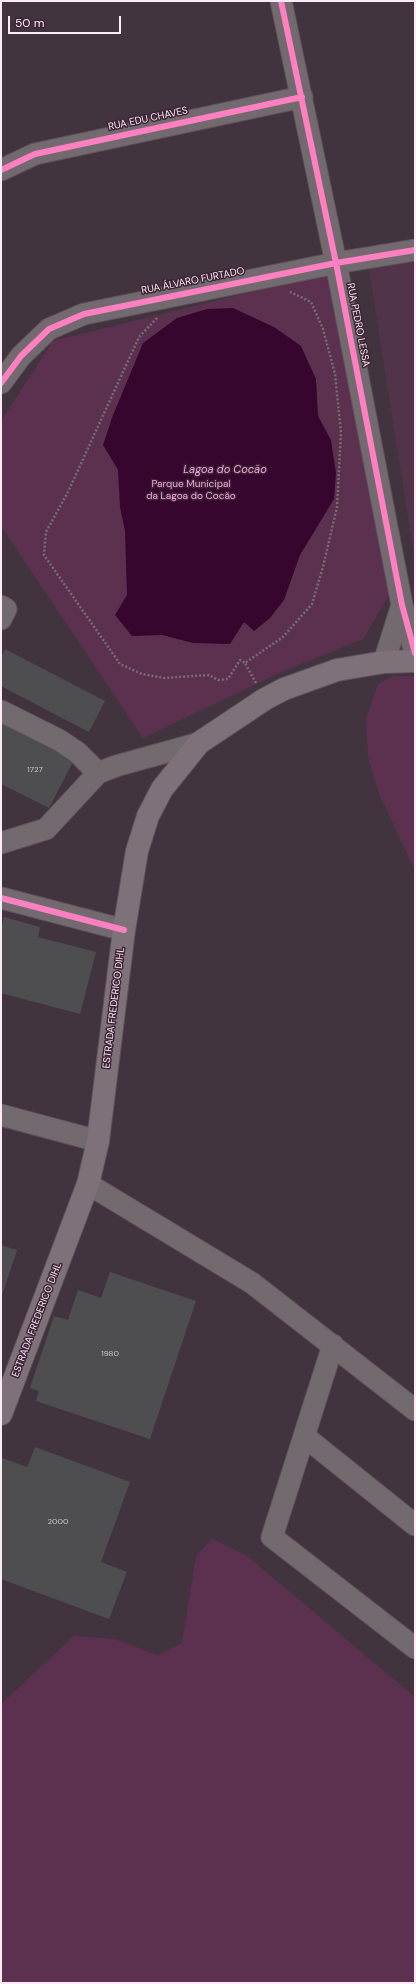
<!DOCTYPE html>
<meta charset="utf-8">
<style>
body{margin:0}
#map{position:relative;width:416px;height:1984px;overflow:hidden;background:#42343e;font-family:"DM Sans",sans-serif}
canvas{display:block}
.frame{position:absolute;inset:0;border:2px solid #fceaf6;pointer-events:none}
.scale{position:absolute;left:8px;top:16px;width:113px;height:18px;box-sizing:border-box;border:2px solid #fceaf6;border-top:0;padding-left:5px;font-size:12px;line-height:14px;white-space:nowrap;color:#fceaf6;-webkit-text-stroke:3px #3d2436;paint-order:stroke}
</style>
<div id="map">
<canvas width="416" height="1984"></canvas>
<div class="frame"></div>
<div class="scale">50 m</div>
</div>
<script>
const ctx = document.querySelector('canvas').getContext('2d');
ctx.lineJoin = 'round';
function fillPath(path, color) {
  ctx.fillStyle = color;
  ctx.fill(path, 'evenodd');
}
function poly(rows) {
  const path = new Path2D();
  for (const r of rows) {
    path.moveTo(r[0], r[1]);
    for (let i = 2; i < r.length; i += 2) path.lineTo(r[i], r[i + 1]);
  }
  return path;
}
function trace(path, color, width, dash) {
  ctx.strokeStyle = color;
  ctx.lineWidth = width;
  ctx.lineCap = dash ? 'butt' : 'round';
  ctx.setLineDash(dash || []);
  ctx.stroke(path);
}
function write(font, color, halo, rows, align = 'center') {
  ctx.font = font + ' "DM Sans",sans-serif';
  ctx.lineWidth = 3;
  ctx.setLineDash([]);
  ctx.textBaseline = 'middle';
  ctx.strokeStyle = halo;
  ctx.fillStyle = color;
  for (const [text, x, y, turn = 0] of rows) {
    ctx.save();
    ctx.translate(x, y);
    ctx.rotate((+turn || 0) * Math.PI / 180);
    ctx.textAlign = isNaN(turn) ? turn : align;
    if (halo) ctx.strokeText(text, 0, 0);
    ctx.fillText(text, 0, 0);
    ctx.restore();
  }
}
fillPath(poly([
 [415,260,415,562,369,269]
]), '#523449');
fillPath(poly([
 [335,274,389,595,363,639,281,672,143,738,1,526,1,421,53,341,247,293],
 [394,676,415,676,415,870,379,794,368,757,366,719,378,684],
 [212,1539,247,1556,415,1697,415,1983,1,1983,1,1704,74,1636,115,1639,157,1655,182,1643,196,1556]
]), '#5c3150');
fillPath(poly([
 [233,308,274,327,301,346,316,379,318,416,331,440,336,473,334,499,300,555,284,600,270,618,254,631,244,622,230,644,193,643,162,635,132,636,115,615,127,595,125,531,120,507,118,470,103,445,113,415,143,343,177,318,207,309]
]), '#37062e');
fillPath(poly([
 [5,649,105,701,89,732,1,686,1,657],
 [1,717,76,756,49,808,1,784],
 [4,917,40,927,38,937,96,952,80,1014,1,993,1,930],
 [1,1245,17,1250,1,1298],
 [110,1272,196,1301,150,1439,36,1401,39,1391,30,1388,54,1316,68,1320,78,1290,101,1298],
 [35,1447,130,1482,101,1562,127,1572,109,1619,1,1579,1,1460,2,1458,27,1467]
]), '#4e4e50');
const minor = poly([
 [281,1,336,263,402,605,415,653],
 [1,170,35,154,302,97],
 [1,383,21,356,49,329,84,314,336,263,415,250],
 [1,606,6,609,1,619],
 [384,662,402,605],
 [1,711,59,740,77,752,98,773],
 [1,843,46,829,98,773,116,766,199,743],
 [1,898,124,930],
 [1,1115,98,1141],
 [88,1184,252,1283,415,1410],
 [333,1345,272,1537,415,1648],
 [304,1436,415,1525]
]);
const major = poly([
 [1,1414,88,1184,98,1141,124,930,137,851,148,816,162,789,199,743,265,699,284,689,337,670,384,662,415,661]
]);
trace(minor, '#5f525b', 23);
trace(major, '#5f525b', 24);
trace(poly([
 [157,318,139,337,68,492,46,532,44,555,120,664,142,674,164,678,209,675,218,680,228,679,240,660,245,663],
 [256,683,245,663,283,637,312,604,323,567,337,507,341,433,335,374,323,329,311,302,288,291]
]), '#776d74', 2.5, [2, 2]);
trace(minor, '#736a70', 21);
trace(major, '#7f717a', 22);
trace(poly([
 [281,1,336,263,402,605,415,653],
 [1,170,35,154,302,97],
 [1,383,21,356,49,329,84,314,336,263,415,250],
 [1,898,124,930]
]), '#ff80c0', 6);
write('8px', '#d0c3cc', null, [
 ["1727",35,770],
 ["1980",110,1354],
 ["2000",58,1522]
]);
write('10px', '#fceaf6', '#3d2436', [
 ["RUA EDU CHAVES",148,119,-12],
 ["RUA ÁLVARO FURTADO",193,281,-11],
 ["RUA PEDRO LESSA",358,325,79],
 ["ESTRADA FREDERICO DIHL",114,1008,-83],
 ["ESTRADA FREDERICO DIHL",37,1320,-69]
]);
write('10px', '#f7a2df', '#3d2436', [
 ["Parque Municipal",191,484],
 ["da Lagoa do Cocão",191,496]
]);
write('italic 11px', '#f5a0dc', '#3d2436', [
 ["Lagoa do Cocão",225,470]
]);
</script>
